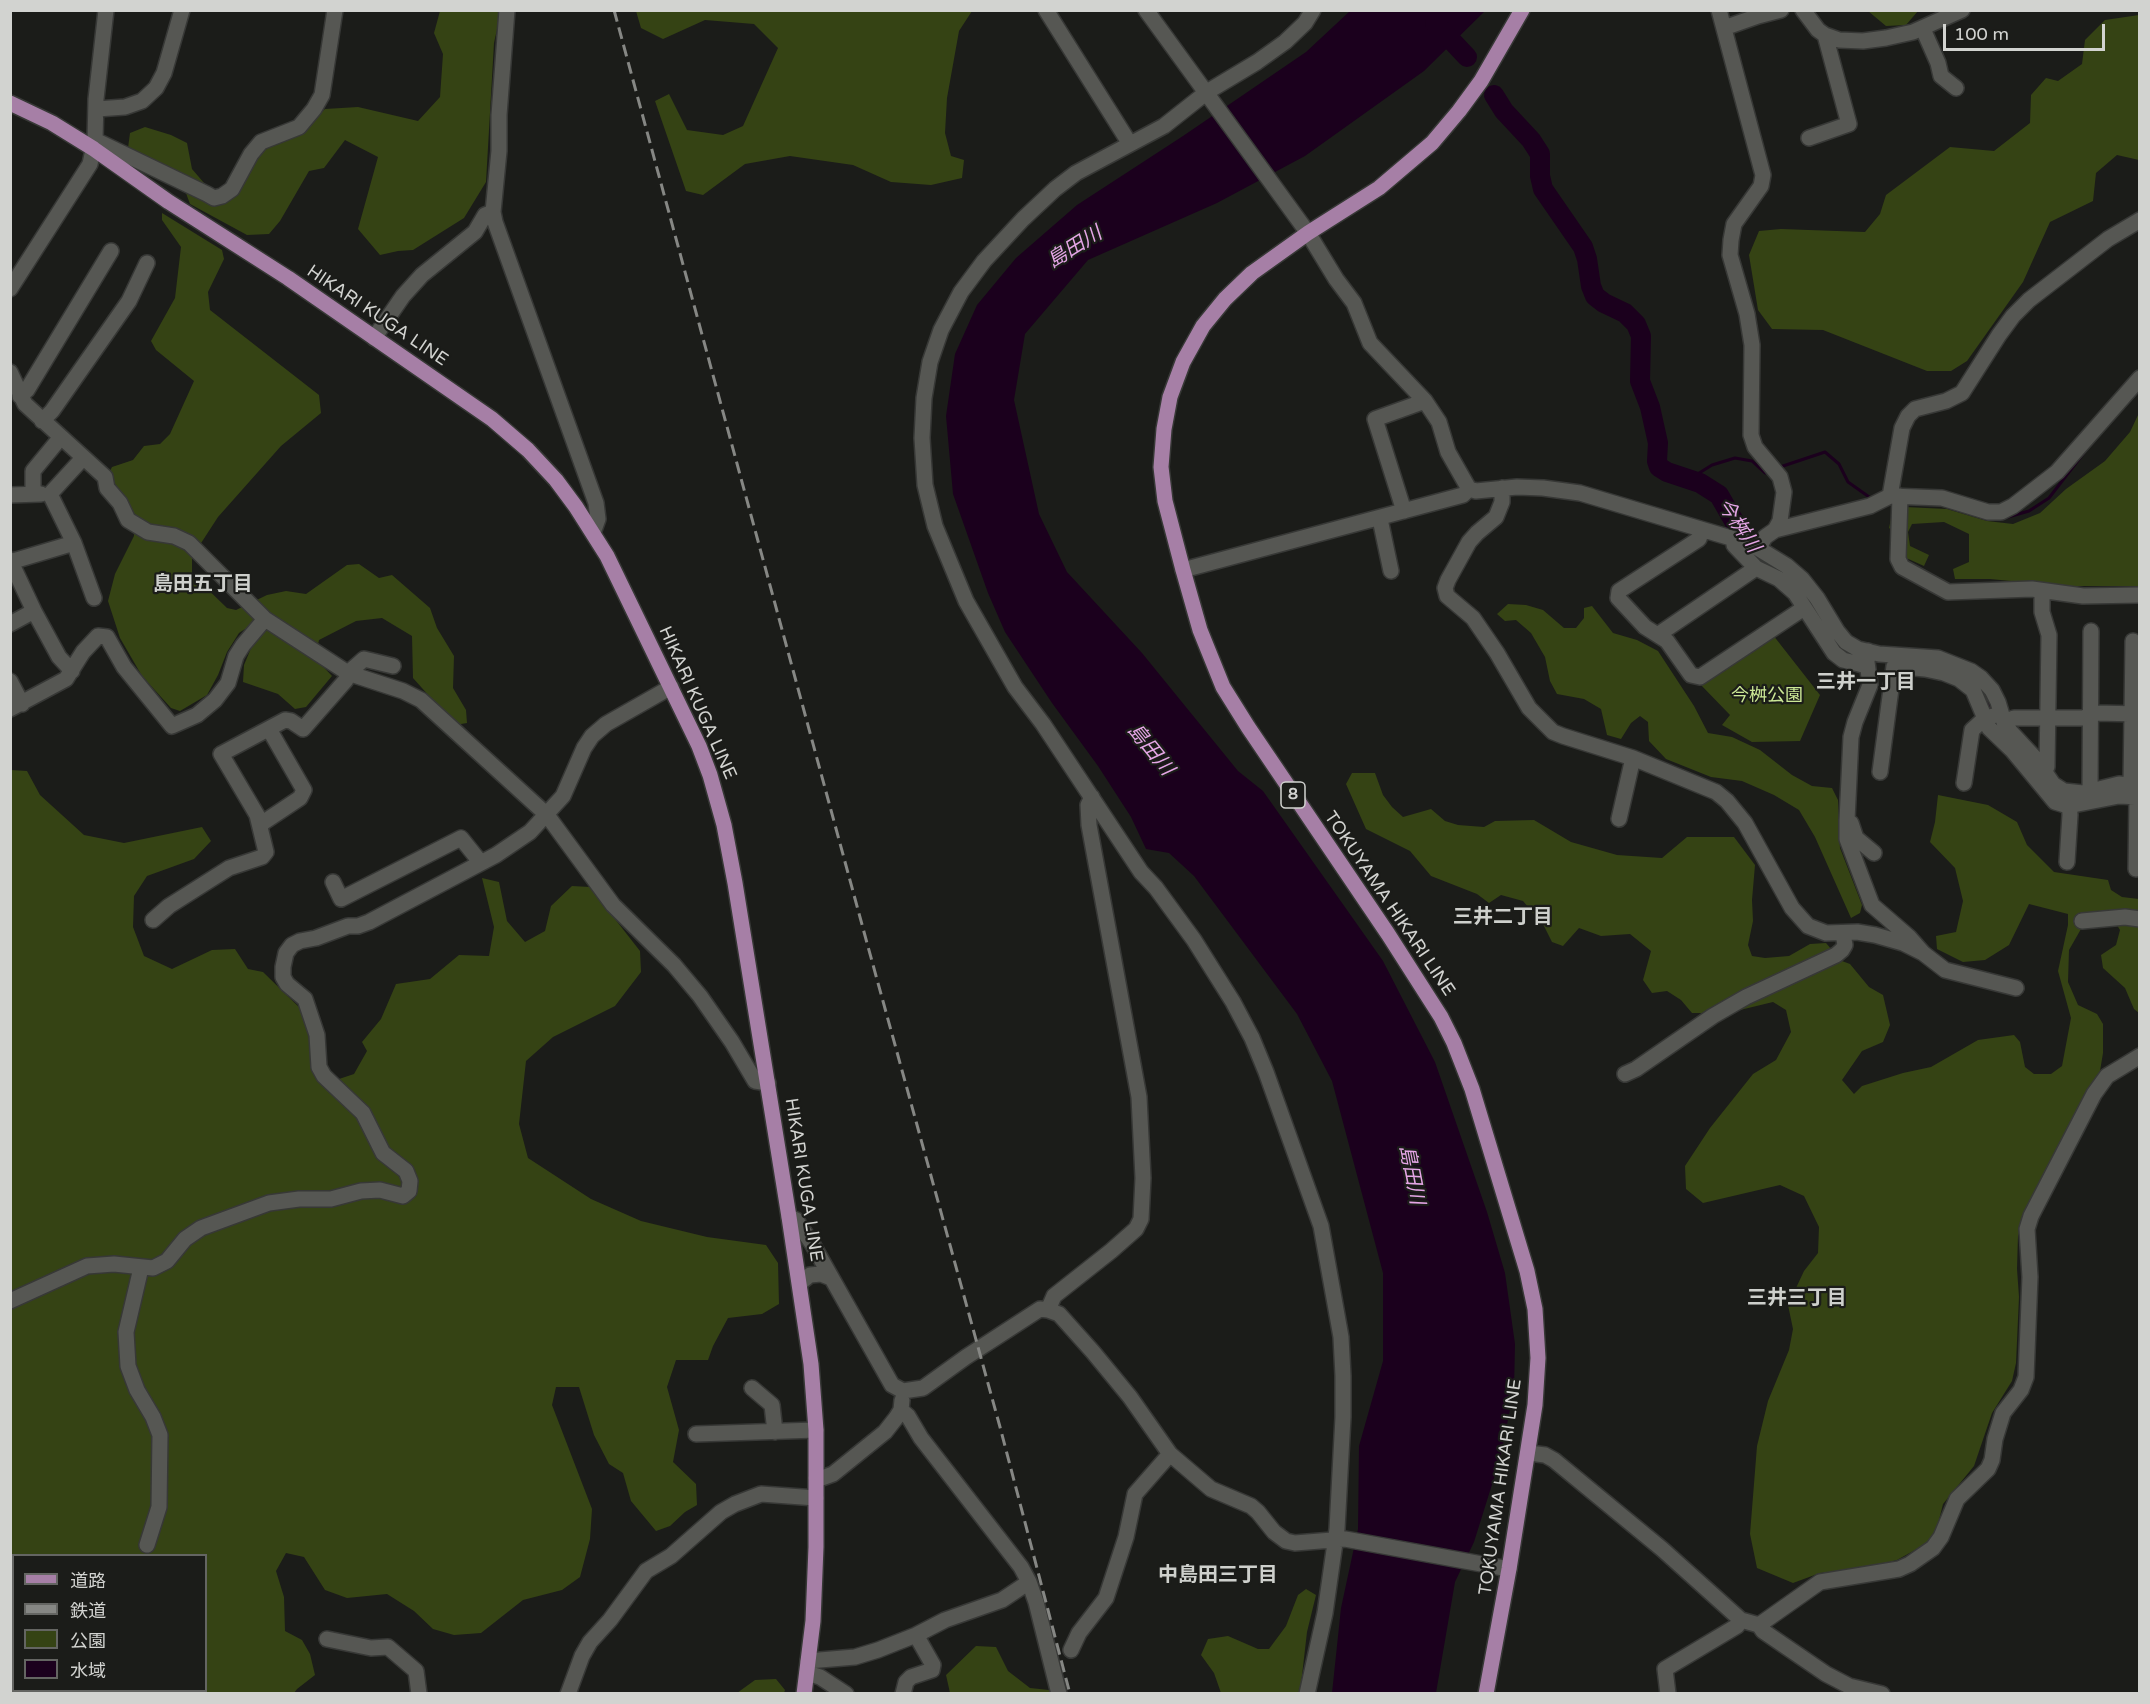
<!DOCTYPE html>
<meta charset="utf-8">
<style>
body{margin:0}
#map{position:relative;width:2150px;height:1704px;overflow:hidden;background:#1b1c19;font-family:"Varela Round","Noto Sans JP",sans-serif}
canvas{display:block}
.frame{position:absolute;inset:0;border:12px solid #d2d3d0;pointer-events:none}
.legend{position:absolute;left:12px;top:1554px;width:195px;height:138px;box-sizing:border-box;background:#1b1c19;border:2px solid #646562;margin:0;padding:8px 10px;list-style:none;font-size:18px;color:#d2d3d0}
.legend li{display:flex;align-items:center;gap:12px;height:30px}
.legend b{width:30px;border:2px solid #646562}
.scale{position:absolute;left:1943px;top:24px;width:162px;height:27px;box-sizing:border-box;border:3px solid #d2d3d0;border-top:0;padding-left:8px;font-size:18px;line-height:21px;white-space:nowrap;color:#d2d3d0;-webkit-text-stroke:4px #1b1c19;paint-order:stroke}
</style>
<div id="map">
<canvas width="2150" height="1704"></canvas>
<div class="frame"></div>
<ul class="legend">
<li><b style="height:8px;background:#a67fa6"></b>道路</li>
<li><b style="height:8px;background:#868784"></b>鉄道</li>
<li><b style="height:16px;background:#354314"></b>公園</li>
<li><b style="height:16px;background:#1b001d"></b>水域</li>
</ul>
<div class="scale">100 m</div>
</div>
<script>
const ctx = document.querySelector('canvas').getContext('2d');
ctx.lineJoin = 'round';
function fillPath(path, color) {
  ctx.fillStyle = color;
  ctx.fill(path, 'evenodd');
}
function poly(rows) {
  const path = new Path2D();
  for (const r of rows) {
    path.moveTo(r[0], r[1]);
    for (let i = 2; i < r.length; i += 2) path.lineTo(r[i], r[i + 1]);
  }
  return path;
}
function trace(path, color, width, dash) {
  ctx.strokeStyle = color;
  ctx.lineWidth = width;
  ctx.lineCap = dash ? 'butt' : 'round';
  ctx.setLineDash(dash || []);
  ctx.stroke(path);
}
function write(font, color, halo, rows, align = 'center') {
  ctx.font = font + ' "Varela Round","Noto Sans JP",sans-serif';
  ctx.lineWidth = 4.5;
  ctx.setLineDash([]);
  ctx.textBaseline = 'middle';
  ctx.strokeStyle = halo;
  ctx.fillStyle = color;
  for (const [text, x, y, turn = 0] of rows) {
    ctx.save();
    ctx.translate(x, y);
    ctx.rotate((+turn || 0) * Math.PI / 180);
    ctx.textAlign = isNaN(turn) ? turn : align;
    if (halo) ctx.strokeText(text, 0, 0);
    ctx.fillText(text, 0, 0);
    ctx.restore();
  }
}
fillPath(poly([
 [440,11,501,11,494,43,486,182,464,218,413,250,398,251,380,255,358,229,378,157,345,140,324,168,309,171,280,221,269,234,247,235,190,204,180,177,128,148,130,133,145,127,171,135,187,143,192,169,211,191,226,199,257,156,269,147,293,137,325,109,358,107,418,121,440,97,443,54,434,33],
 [636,11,972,11,959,31,947,98,945,133,951,156,964,160,962,178,931,185,891,182,853,165,790,156,745,164,703,195,686,191,655,101,669,94,687,130,723,135,743,126,778,48,754,24,705,20,663,39,641,28],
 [1868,11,1918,11,1906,25,1886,26],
 [2139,15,2139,160,2117,155,2096,173,2093,201,2050,222,2023,282,1967,361,1951,371,1927,371,1823,330,1772,329,1758,310,1749,255,1759,231,1781,229,1865,232,1880,214,1886,195,1950,147,1994,151,2030,123,2031,95,2046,78,2058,81,2082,64,2085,40,2105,20],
 [162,213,222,250,224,259,208,292,210,310,319,395,321,413,281,446,218,517,192,557,192,574,227,608,236,610,267,595,286,591,306,594,347,565,359,564,379,578,392,575,430,608,437,628,454,656,453,688,466,710,467,723,455,725,413,678,412,636,382,618,356,621,319,640,315,658,332,676,306,707,295,709,278,694,243,682,244,665,254,641,245,629,239,633,227,652,218,675,207,695,180,711,171,708,142,676,120,638,108,601,115,574,134,536,133,517,109,473,112,467,133,460,144,446,160,444,170,434,194,381,156,350,151,341,175,298,181,247,162,220],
 [2139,413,2139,586,2063,586,1990,579,1955,579,1953,569,1969,562,1969,534,1944,522,1912,524,1908,532,1910,546,1929,555,1924,566,1904,557,1900,536,1889,528,1892,514,1905,507,1947,509,1987,521,2013,524,2040,513,2066,489,2105,461,2130,432],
 [1508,604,1526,605,1543,610,1564,628,1576,628,1584,618,1584,608,1592,606,1613,633,1637,640,1658,651,1694,706,1708,733,1732,737,1760,750,1792,775,1812,786,1832,788,1838,800,1840,848,1862,905,1860,913,1851,918,1815,837,1799,810,1774,795,1742,781,1711,777,1666,759,1649,741,1648,722,1640,716,1631,723,1621,739,1607,735,1601,709,1584,699,1557,694,1550,681,1545,657,1531,633,1516,620,1505,621,1497,614],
 [1773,635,1820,695,1800,741,1752,742,1722,725,1730,715,1700,684],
 [11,770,27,771,40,795,84,835,124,843,202,827,211,841,194,859,147,876,134,896,133,927,144,956,172,969,212,950,235,949,248,969,263,972,303,1011,330,1082,354,1074,367,1051,362,1042,381,1019,396,984,430,979,459,955,489,956,494,927,482,878,499,882,507,921,525,942,545,931,551,906,572,886,590,887,640,951,641,972,615,1006,553,1037,526,1061,519,1124,528,1158,591,1199,641,1221,707,1237,766,1245,778,1263,779,1304,762,1314,728,1318,713,1346,708,1360,676,1360,667,1387,679,1430,673,1462,696,1484,697,1505,685,1512,670,1526,656,1531,631,1501,623,1473,609,1464,594,1435,579,1387,556,1387,552,1405,592,1509,590,1539,580,1577,562,1590,523,1600,481,1633,454,1635,433,1629,414,1611,387,1594,347,1598,325,1590,304,1557,286,1553,276,1571,284,1597,285,1631,302,1640,310,1654,315,1675,297,1689,294,1693,11,1694],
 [14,1556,206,1556,206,1690,14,1690],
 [1352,773,1375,773,1383,795,1392,807,1403,817,1431,809,1445,821,1458,825,1484,827,1495,821,1534,820,1571,842,1617,855,1662,858,1687,837,1734,837,1755,865,1752,900,1753,921,1748,945,1752,956,1765,958,1789,956,1810,944,1826,943,1832,950,1832,963,1842,961,1850,964,1869,987,1883,995,1890,1025,1883,1042,1862,1051,1842,1080,1854,1094,1862,1086,1903,1073,1931,1067,1978,1040,2014,1035,2020,1042,2025,1067,2034,1074,2051,1074,2062,1066,2071,1018,2058,971,2068,925,2068,914,2029,904,2009,945,1985,960,1963,962,1937,949,1936,936,1956,932,1963,901,1955,868,1930,842,1935,822,1938,795,1988,805,2017,822,2027,845,2054,872,2108,880,2111,890,2122,897,2139,899,2139,1013,2134,1009,2125,988,2103,968,2101,955,2116,945,2120,930,2110,914,2089,915,2069,950,2068,982,2078,1005,2097,1014,2103,1024,2103,1053,2100,1071,2025,1216,2018,1236,2017,1269,2019,1297,2016,1363,2012,1381,1992,1413,1974,1466,1943,1504,1936,1532,1926,1544,1897,1560,1859,1570,1820,1573,1793,1583,1757,1568,1750,1534,1757,1446,1768,1401,1789,1350,1793,1329,1788,1305,1804,1271,1818,1253,1819,1227,1804,1196,1780,1185,1703,1203,1686,1189,1685,1166,1710,1128,1753,1074,1776,1060,1791,1032,1786,1010,1773,1002,1736,1011,1724,1000,1702,1013,1692,1013,1681,1000,1667,991,1652,993,1643,980,1651,951,1630,934,1601,936,1579,928,1563,946,1552,942,1544,926,1523,901,1501,895,1489,903,1477,894,1431,876,1410,851,1366,829,1346,784],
 [1306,1589,1316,1595,1307,1632,1300,1693,1221,1693,1214,1673,1201,1655,1208,1639,1228,1636,1258,1649,1269,1649,1286,1626,1298,1595],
 [976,1646,996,1647,1008,1671,1030,1688,1049,1690,1052,1693,950,1693,946,1675],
 [776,1679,785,1690,784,1693,737,1693,755,1680]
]), '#354314');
fillPath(poly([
 [1350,11,1485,11,1424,71,1305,156,1217,203,1088,260,1025,334,1014,400,1039,514,1067,572,1142,653,1238,771,1263,791,1383,961,1435,1062,1487,1212,1505,1273,1515,1344,1514,1390,1500,1459,1474,1542,1455,1582,1436,1693,1332,1693,1341,1608,1358,1529,1359,1446,1383,1361,1383,1273,1332,1081,1297,1014,1194,876,1169,853,1146,849,1131,817,1098,766,1052,703,1005,632,988,593,953,494,946,416,955,354,977,305,1016,258,1077,205,1183,136,1306,52]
]), '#1b001d');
trace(poly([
 [1777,468,1825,452,1839,464,1848,482,1872,499],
 [1688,480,1712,465,1735,458,1752,461,1765,473,1768,472],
 [2001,519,2029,511,2049,498,2086,450]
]), '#1b001d', 3);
trace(poly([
 [1435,23,1467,57],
 [1494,95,1504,111,1531,140,1540,154,1540,176,1543,189,1583,247,1587,259,1591,286,1595,296,1604,303,1625,313,1636,324,1641,336,1640,381,1650,407,1658,443,1657,461,1659,467,1667,472,1700,483,1719,495,1753,554,1760,560,1784,573,1798,587,1813,605,1829,636],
 [1959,673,1977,685,1987,696,1998,730]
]), '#1b001d', 20);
const minor = poly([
 [507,10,499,115,499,151,493,212,495,222,596,503,598,519,593,533],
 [1046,10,1130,144],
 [1146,10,1308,233,1336,279,1354,303,1370,343,1425,401,1439,422,1448,452,1469,489,1476,491,1517,487,1543,488,1580,493,1751,544,1787,566,1802,579,1817,598,1837,631,1846,642,1858,649,1879,654,1938,658,1971,671,1981,678,1992,690,1998,702,2004,722,2010,731,2036,759,2053,784,2064,791,2083,793,2119,784,2140,786],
 [1719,10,1763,175,1761,186,1734,224,1731,240,1730,255,1747,314,1752,345,1751,435,1755,447,1780,477,1784,492,1780,521,1775,530],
 [1803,10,1818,30,1825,35,1839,40,1863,41,1886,38,1913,32,1962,10],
 [1724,28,1758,16,1781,10],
 [1923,29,1938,63,1941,76,1956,88],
 [97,109,125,107,142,101,156,88,164,73,182,10],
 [1809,138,1849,124,1825,35],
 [95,140,207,194,214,198,222,196,232,189,251,154,261,142,299,127,314,109,322,95,335,10],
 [10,289,90,164,95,140,96,99,106,10],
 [374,338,403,296,422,275,475,232,485,215,493,212],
 [10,372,25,404,105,477,107,488,120,503,128,520,148,532,174,536,189,543,265,619,348,673,403,691,421,700,547,815,613,905,674,965,700,996,732,1042,755,1081,768,1083],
 [20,396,27,390,111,251],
 [42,421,52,411,129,301,147,263],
 [83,458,50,494,74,543,94,598],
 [1502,488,1502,502,1496,517,1477,533,1469,542,1448,580,1445,588,1447,596,1473,618,1497,653,1529,708,1553,732,1563,736,1633,758,1716,792,1727,801,1745,823,1792,908,1808,926,1826,933,1857,932,1875,935,1903,943,1923,953],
 [33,494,33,471,61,437],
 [10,495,41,494],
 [1890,496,1902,428,1908,416,1915,409,1946,401,1962,393,1999,335,2013,316,2029,300,2108,239,2140,220],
 [1900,496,1898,559,1902,567,1948,592,2032,589,2083,596,2140,595],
 [1404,511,1375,419,1425,401],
 [1380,519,1391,571],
 [1702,530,1699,539,1619,591,1618,598,1645,627,1667,641,1691,675,1700,677,1804,608],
 [1734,540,1734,545,1756,568,1779,579,1795,593,1834,653,1843,660,1867,666],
 [1759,548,1765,537,1775,530,1870,506,1890,496,1942,498,1988,512,2001,512,2013,506,2057,472,2140,378],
 [10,560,34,611,59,657,72,671],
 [10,562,74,543],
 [1183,570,1463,495,1469,489],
 [2042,591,2042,612,2049,635,2047,767,2044,771],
 [10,624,34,611],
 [1659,634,1756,568],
 [1868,651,1867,662,1870,685,1855,722,1851,737,1847,820,1847,839,1872,905,1909,937,1923,953,1945,970,2016,988],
 [10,681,22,704],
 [10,709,66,679,83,652,98,636,107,637,124,667,172,726,197,715,215,700,228,683,236,656,243,645,265,619],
 [2004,722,2014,718,2083,718,2096,713,2140,714],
 [1880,772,1894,666,1925,669,1944,673,1959,679,1973,690,1989,728,2012,750,2055,802,2068,806,2119,796,2140,797],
 [1964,783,1972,730,1984,719,1993,716],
 [2131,784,2133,641],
 [2090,792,2091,631],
 [1619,819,1633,758],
 [259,822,264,822,300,798,304,790,269,729],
 [1851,823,1856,838,1874,853],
 [2067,862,2070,815,2069,797],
 [2136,869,2137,796],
 [333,882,341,899,461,838,481,863],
 [153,920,169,906,229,868,262,857,266,852,257,815,221,754,285,720,291,721,303,729,346,680,348,673,364,659,393,666],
 [2082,921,2125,917,2140,919],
 [1625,1074,1636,1069,1713,1016,1746,997,1836,955,1842,950,1845,945,1843,934],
 [789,1217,796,1220,813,1245,892,1385,903,1391,923,1388,966,1357,1040,1309,1048,1310,1059,1314,1093,1352,1130,1397,1170,1454,1211,1489,1251,1506,1258,1512,1274,1532,1286,1541,1295,1543,1345,1539,1509,1569],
 [141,1268,126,1332,128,1366,137,1390,153,1417,160,1435,159,1507,147,1545],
 [800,1283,810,1275,821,1274,831,1278],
 [10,1301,87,1266,114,1264,153,1268,167,1261,185,1239,201,1228,269,1203,299,1199,331,1199,361,1191,380,1190,403,1196,409,1191,410,1181,406,1171,383,1153,363,1113,324,1076,319,1067,317,1035,305,999,287,984,283,977,283,967,286,953,292,945,300,941,316,938,348,926,358,926,369,922,496,855,530,832,563,796,584,748,592,736,606,724,671,687],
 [1048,1310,1054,1296,1111,1251,1136,1229,1141,1219,1143,1178,1139,1097,1089,825,1088,805,1092,797],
 [752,1388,772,1405,775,1432],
 [901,1410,908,1416,921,1438,1021,1567,1029,1582,1036,1602,1059,1694],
 [696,1434,816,1430],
 [1529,1453,1545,1455,1554,1460,1662,1549,1741,1620,1759,1625,1820,1582,1899,1569,1910,1564,1933,1548,1941,1537,1957,1499,1988,1469,1992,1460,1995,1439,2003,1413,2021,1390,2026,1377,2030,1277,2027,1229,2031,1216,2094,1094,2107,1076,2140,1056],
 [816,1478,822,1478,833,1474,885,1432,896,1418,901,1410,902,1400],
 [1759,1625,1763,1631,1826,1674,1849,1686,1882,1694],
 [327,1639,371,1648,388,1647,416,1671,419,1694],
 [1071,1650,1079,1633,1106,1598,1126,1537,1135,1494,1170,1454],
 [808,1661,855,1657,878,1650,916,1635,945,1620,1002,1600,1029,1582],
 [807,1673,820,1677,846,1694],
 [568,1694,582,1656,590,1642,610,1620,646,1571,671,1556,721,1512,735,1504,761,1494,816,1498],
 [903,1694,906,1682,911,1677,932,1670,933,1665,916,1635],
 [1307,1694,1325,1613,1337,1529,1343,1417,1343,1376,1341,1337,1321,1226,1266,1072,1252,1038,1233,1002,1194,940,1156,888,1141,872,1043,724,1015,687,966,601,935,526,925,485,922,438,924,398,930,362,941,330,961,292,984,261,1023,219,1055,189,1076,173,1164,126,1207,92,1257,62,1285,42,1305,23,1313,10],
 [1668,1694,1665,1669,1737,1626,1741,1620]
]);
const major = poly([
 [10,103,52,123,94,149,169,202,288,278,492,419,528,450,556,480,576,507,607,556,699,746,710,775,724,825,735,883,789,1217,811,1364,816,1430,816,1547,813,1621,804,1694],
 [1486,1694,1509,1569,1535,1405,1538,1358,1535,1309,1527,1271,1472,1089,1454,1043,1441,1017,1388,934,1248,727,1223,687,1200,630,1183,570,1165,501,1161,467,1164,429,1170,397,1183,362,1203,326,1225,299,1252,273,1308,233,1379,188,1432,143,1459,111,1481,81,1522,10]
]);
trace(minor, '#373836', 18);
trace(major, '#373836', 18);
trace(minor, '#565753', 15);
trace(major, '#a67fa6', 15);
trace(poly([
 [614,10,867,943,1000,1427,1070,1694]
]), '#868784', 3, [12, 6]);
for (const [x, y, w] of [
 [1293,795,24]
]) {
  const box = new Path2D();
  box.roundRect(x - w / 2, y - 13, w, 26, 4.5);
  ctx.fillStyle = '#1b1c19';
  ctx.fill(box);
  trace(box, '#d2d3d0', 1.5);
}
write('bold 16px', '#d2d3d0', null, [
 ["8",1293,795]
]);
write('18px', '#d2d3d0', '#1b1c19', [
 ["HIKARI KUGA LINE",377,316,34],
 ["HIKARI KUGA LINE",697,703,66],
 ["TOKUYAMA HIKARI LINE",1389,904,56],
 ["HIKARI KUGA LINE",803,1180,81],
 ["TOKUYAMA HIKARI LINE",1501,1487,-82]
]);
write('18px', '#cce896', '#1b1c19', [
 ["今桝公園",1767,696]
]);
write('italic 20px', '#e5a6e6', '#1b1c19', [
 ["島田川",1075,248,-32],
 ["今桝川",1738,526,56],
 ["島田川",1150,750,51],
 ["島田川",1411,1175,79]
]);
write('bold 20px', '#ced0cc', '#1b1c19', [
 ["島田五丁目",203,585],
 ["三井一丁目",1866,683],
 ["三井二丁目",1503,918],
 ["三井三丁目",1797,1299],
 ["中島田三丁目",1218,1576]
]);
</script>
